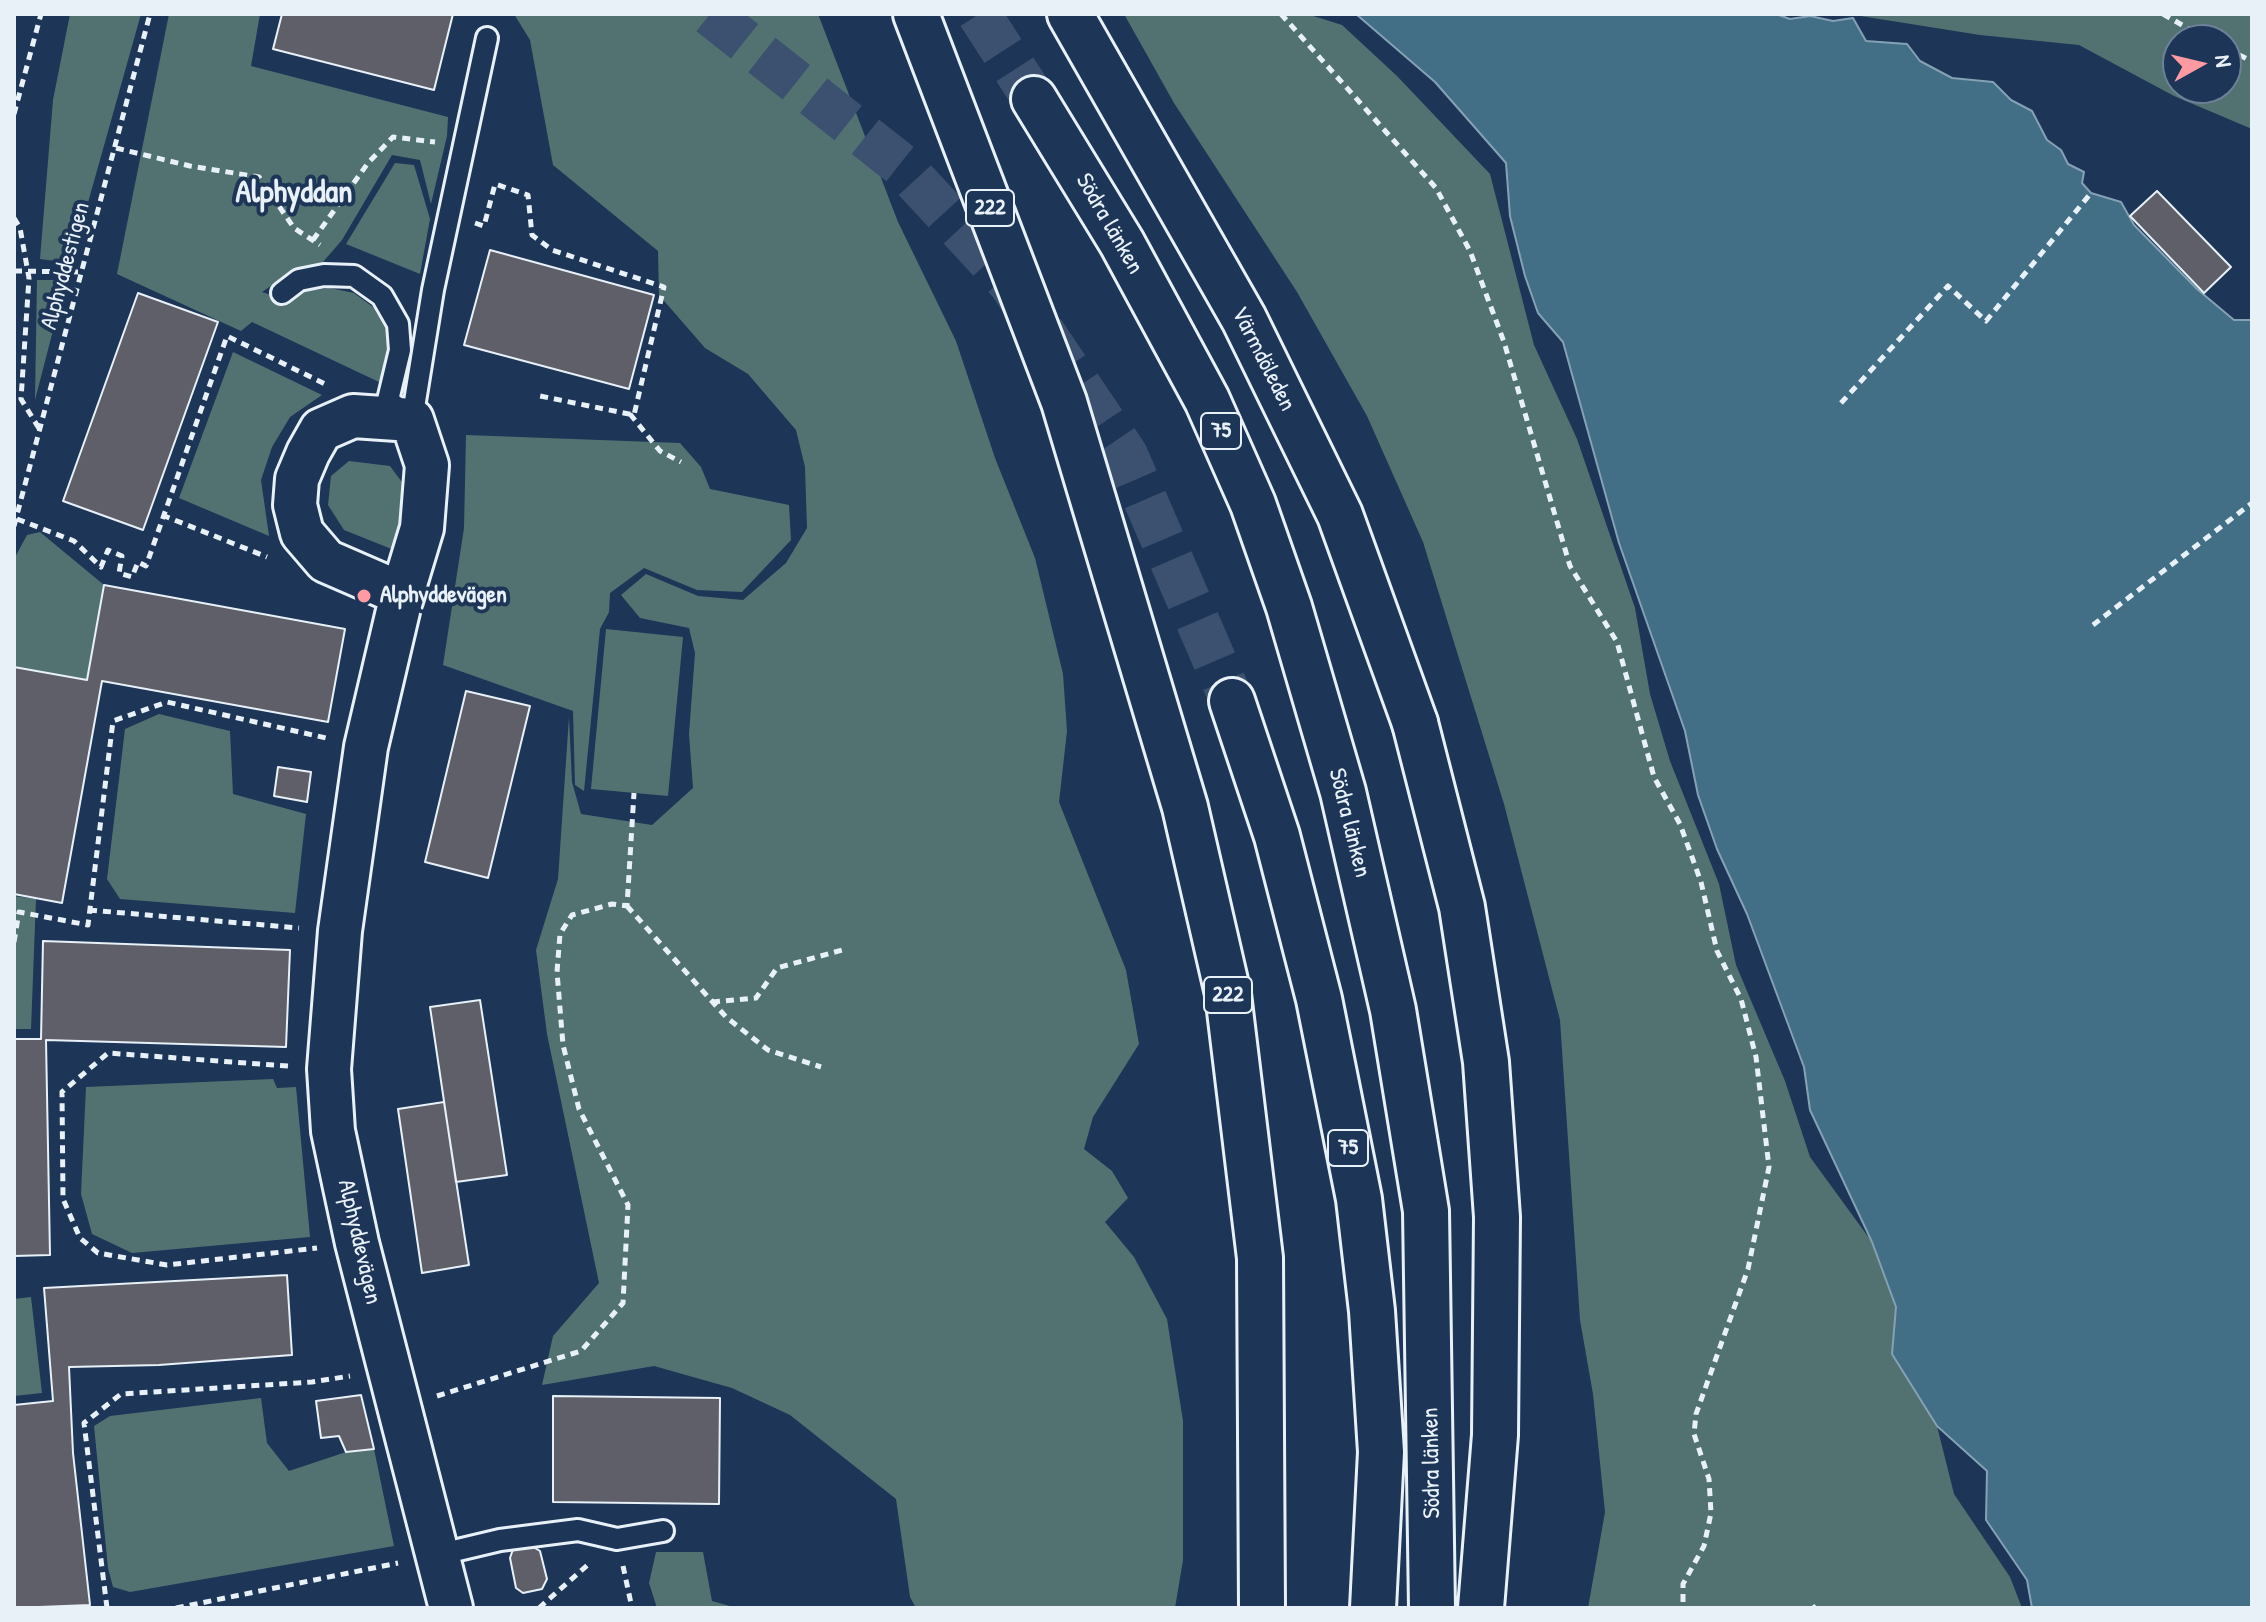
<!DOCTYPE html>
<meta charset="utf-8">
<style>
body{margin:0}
#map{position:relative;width:2266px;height:1622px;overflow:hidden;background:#1d3557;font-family:"Patrick Hand",sans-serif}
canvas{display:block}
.frame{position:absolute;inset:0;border:16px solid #e8f1f8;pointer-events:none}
.north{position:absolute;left:2162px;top:24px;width:80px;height:80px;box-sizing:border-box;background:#1d3557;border:2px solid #6e8097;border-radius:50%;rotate:82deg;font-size:22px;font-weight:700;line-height:32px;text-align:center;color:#e8f1f8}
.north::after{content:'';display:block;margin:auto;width:28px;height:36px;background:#ff9aa2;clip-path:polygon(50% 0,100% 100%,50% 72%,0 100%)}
</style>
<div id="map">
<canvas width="2266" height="1622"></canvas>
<div class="frame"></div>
<div class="north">N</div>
</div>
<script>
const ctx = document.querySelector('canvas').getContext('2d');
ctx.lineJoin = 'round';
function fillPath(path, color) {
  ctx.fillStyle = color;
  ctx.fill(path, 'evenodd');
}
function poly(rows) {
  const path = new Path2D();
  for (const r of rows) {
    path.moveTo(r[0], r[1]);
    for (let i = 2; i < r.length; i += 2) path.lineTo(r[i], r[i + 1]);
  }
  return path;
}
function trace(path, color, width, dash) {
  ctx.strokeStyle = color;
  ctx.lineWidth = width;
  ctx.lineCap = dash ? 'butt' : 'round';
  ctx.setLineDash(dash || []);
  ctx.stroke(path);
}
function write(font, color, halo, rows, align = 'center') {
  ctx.font = font + ' "Patrick Hand",sans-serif';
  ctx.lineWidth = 8;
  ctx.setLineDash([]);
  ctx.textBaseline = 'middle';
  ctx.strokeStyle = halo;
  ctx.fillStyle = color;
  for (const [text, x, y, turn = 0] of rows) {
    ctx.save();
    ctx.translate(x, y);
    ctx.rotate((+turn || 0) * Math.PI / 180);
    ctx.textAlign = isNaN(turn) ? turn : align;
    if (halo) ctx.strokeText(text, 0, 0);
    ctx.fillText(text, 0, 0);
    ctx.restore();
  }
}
fillPath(poly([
 [70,14,141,14,71,263,40,259,53,100],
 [169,14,260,14,251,66,448,117,447,136,431,204,420,160,392,155,342,240,323,262,291,272,262,292,291,302,305,291,330,288,354,293,373,307,387,331,388,363,379,382,252,322,241,331,117,274],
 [514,14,818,14,898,222,956,341,995,458,1035,558,1063,674,1067,731,1059,802,1126,970,1139,1044,1093,1117,1084,1149,1112,1171,1128,1198,1105,1222,1134,1257,1167,1319,1183,1421,1183,1560,1175,1608,916,1608,910,1597,896,1499,790,1415,732,1388,654,1366,542,1385,553,1336,599,1283,547,1034,536,950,558,879,569,717,572,782,581,814,652,825,693,788,689,734,695,653,689,628,640,618,621,595,646,574,698,596,743,600,786,563,807,528,805,467,796,430,748,374,705,348,659,295,658,251,553,165,530,40],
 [1124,14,1307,14,1342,25,1397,76,1490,174,1534,345,1577,439,1635,608,1650,694,1670,761,1719,884,1736,965,1785,1081,1810,1157,1872,1242,1896,1307,1892,1354,1937,1426,1954,1494,2010,1577,2022,1608,1588,1608,1605,1512,1593,1394,1580,1320,1560,1020,1504,804,1423,542,1367,416,1297,292,1174,103],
 [1848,14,2252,14,2252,129,2174,96,2079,45,1980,35],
 [2178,40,2226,40,2226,88,2178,88],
 [395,163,414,165,430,219,420,274,346,244],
 [37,280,66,280,35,400,35,399],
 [233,352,322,395,290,417,272,447,261,480,269,536,179,498],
 [466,435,680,443,701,467,710,489,789,505,791,540,742,592,697,590,644,568,610,593,609,612,600,629,584,791,575,785,573,711,443,665,464,528],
 [349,461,390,466,407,489,409,526,394,550,344,530,328,505,331,476],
 [40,532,104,585,87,680,14,667,14,559,27,535],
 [606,629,683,637,668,796,591,789],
 [159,714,230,731,233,794,306,814,295,913,120,899,107,879,125,729],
 [14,896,36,899,31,1029,14,1029],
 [273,1079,277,1088,296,1087,310,1237,132,1253,92,1234,81,1194,86,1087],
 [31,1297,42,1393,14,1396,14,1299],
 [261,1398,267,1443,289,1471,346,1452,374,1449,394,1546,130,1592,113,1587,108,1568,94,1426,110,1416],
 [656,1552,703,1552,712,1601,737,1608,657,1608,649,1583]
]), '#527272');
const water = poly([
 [1356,14,1776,14,1790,19,1810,16,1833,21,1853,18,1866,41,1907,44,1920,61,1952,78,1993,82,2011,100,2032,111,2047,140,2061,150,2068,164,2084,172,2082,183,2091,193,2121,202,2134,225,2197,289,2234,320,2252,320,2252,1608,2032,1608,2027,1580,1986,1520,1987,1471,1937,1426,1892,1354,1896,1307,1872,1242,1810,1110,1804,1067,1747,914,1717,849,1698,795,1685,731,1619,543,1563,342,1538,313,1525,276,1510,216,1506,163,1435,82,1356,14]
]);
fillPath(water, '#426e86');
trace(water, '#84a2b4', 2);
const building = poly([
 [282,14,453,14,434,90,273,49,282,14],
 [2157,191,2231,267,2204,293,2130,216,2157,191],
 [490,250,654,295,629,389,464,345,490,250],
 [138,293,218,322,143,530,63,501,138,293],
 [104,585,345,629,328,722,102,681,62,903,14,894,14,667,87,680,104,585],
 [466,691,530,706,488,878,425,862,466,691],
 [278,767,311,772,307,802,274,796,278,767],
 [43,941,290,950,286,1047,46,1040,50,1255,14,1256,14,1039,41,1039,43,941],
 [480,1000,507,1175,456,1182,430,1007,480,1000],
 [444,1102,469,1265,422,1273,398,1109,444,1102],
 [287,1275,292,1355,159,1365,69,1367,73,1453,90,1605,14,1608,14,1405,53,1401,44,1288,287,1275],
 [361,1395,374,1449,346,1452,339,1436,321,1438,316,1401,361,1395],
 [553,1396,720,1398,719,1504,553,1502,553,1396],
 [530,1545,540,1551,547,1579,542,1589,523,1593,516,1588,510,1558,513,1549,530,1545]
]);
fillPath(building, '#5f5f69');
trace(building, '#e8f1f8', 2);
trace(poly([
 [710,14,900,164,1010,283,1126,455,1232,701],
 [979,14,1034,99]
]), '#3b516f', 44, [44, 22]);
const lane = poly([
 [282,293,299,280,324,275,354,276,382,296,398,324,400,350,388,400,412,420,433,290,487,38],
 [437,1555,500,1540,578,1530,617,1539,663,1531]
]);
const street = poly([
 [402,594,326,561,302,533,295,505,297,479,308,453,321,430,353,416,412,420,427,465,422,528,402,594,366,747,340,931,329,1069,333,1131,357,1243,451,1608]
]);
const primary = poly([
 [1070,14,1244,319,1340,515,1415,723]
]);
const highway = poly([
 [916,14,1064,402,1185,807,1228,994,1260,1258,1262,1608],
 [1034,99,1122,243,1207,400,1253,504,1289,607,1343,792,1393,1010,1426,1211,1432,1608],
 [1232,701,1277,836,1319,999,1359,1199,1372,1311,1381,1452,1373,1608],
 [1415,723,1462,907,1486,1062,1497,1217,1495,1435,1481,1608]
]);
trace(lane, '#e8f1f8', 26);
trace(street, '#e8f1f8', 48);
trace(primary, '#e8f1f8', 50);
trace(highway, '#e8f1f8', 50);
trace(poly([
 [1281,14,1436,188,1470,251,1504,342,1570,566,1617,642,1654,777,1680,824,1701,882,1717,951,1741,999,1756,1057,1769,1167,1748,1269,1696,1414,1694,1434,1709,1479,1711,1513,1704,1546,1683,1584,1683,1608],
 [2163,14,2208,40],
 [2226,49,2252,61],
 [14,114,41,14],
 [116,148,190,166,259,177,294,228,320,245],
 [14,218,20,228,29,278,21,399,40,430],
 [475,223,484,226,495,184,528,195,532,235,552,250,664,287,634,415,535,395],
 [313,240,368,163,393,137,435,142],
 [14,271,83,272],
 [1841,403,1948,286,1986,321,2091,193],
 [630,414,660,451,681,462],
 [162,515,267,557],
 [17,519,74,541,101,567,108,550,122,556,119,573,132,577,138,562,146,566,227,336,325,384],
 [14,526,150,14],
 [2093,625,2252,503],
 [627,906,726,1017,768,1050,821,1067],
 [89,910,299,928],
 [14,942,19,912,88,925,113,721,167,702,326,738],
 [712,1002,756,998,777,968,846,949],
 [288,1066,108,1053,62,1092,63,1199,80,1238,98,1253,167,1265,317,1248],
 [437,1396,581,1351,623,1303,628,1205,579,1109,563,1045,557,972,560,934,572,915,612,904,627,906,634,793],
 [623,1566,632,1608],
 [107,1608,84,1423,121,1394,312,1382,350,1376],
 [176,1608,398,1563],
 [539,1608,591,1562],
 [1813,1608,1816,1606]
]), '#e8f1f8', 5, [8, 6]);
trace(lane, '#1d3557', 20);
trace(street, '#1d3557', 42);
trace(primary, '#1d3557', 44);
trace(highway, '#1d3557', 44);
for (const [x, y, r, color] of [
 [364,596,8,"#ff9aa2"]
]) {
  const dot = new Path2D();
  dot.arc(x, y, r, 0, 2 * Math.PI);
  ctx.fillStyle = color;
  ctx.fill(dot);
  trace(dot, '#1d3557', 3);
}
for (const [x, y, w] of [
 [990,208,48],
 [1221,431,40],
 [1228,995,48],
 [1348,1148,40]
]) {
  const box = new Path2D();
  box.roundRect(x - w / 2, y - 18, w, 36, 6);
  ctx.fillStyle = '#1d3557';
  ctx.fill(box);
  trace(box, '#e8f1f8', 2);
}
write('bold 22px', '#e8f1f8', null, [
 ["222",990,208],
 ["75",1221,431],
 ["222",1228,995],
 ["75",1348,1148]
]);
write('24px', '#e8f1f8', '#1d3557', [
 ["Södra länken",1109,224,60],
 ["Alphyddestigen",66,266,-75],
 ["Värmdöleden",1263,359,63],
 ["Södra länken",1349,823,76],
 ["Alphyddevägen",359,1242,77],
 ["Södra länken",1432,1463,-91]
]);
write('bold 24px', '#e8f1f8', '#1d3557', [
 ["Alphyddevägen",380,596]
], 'left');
write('bold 32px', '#e8f1f8', '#1d3557', [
 ["Alphyddan",294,193]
]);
</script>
